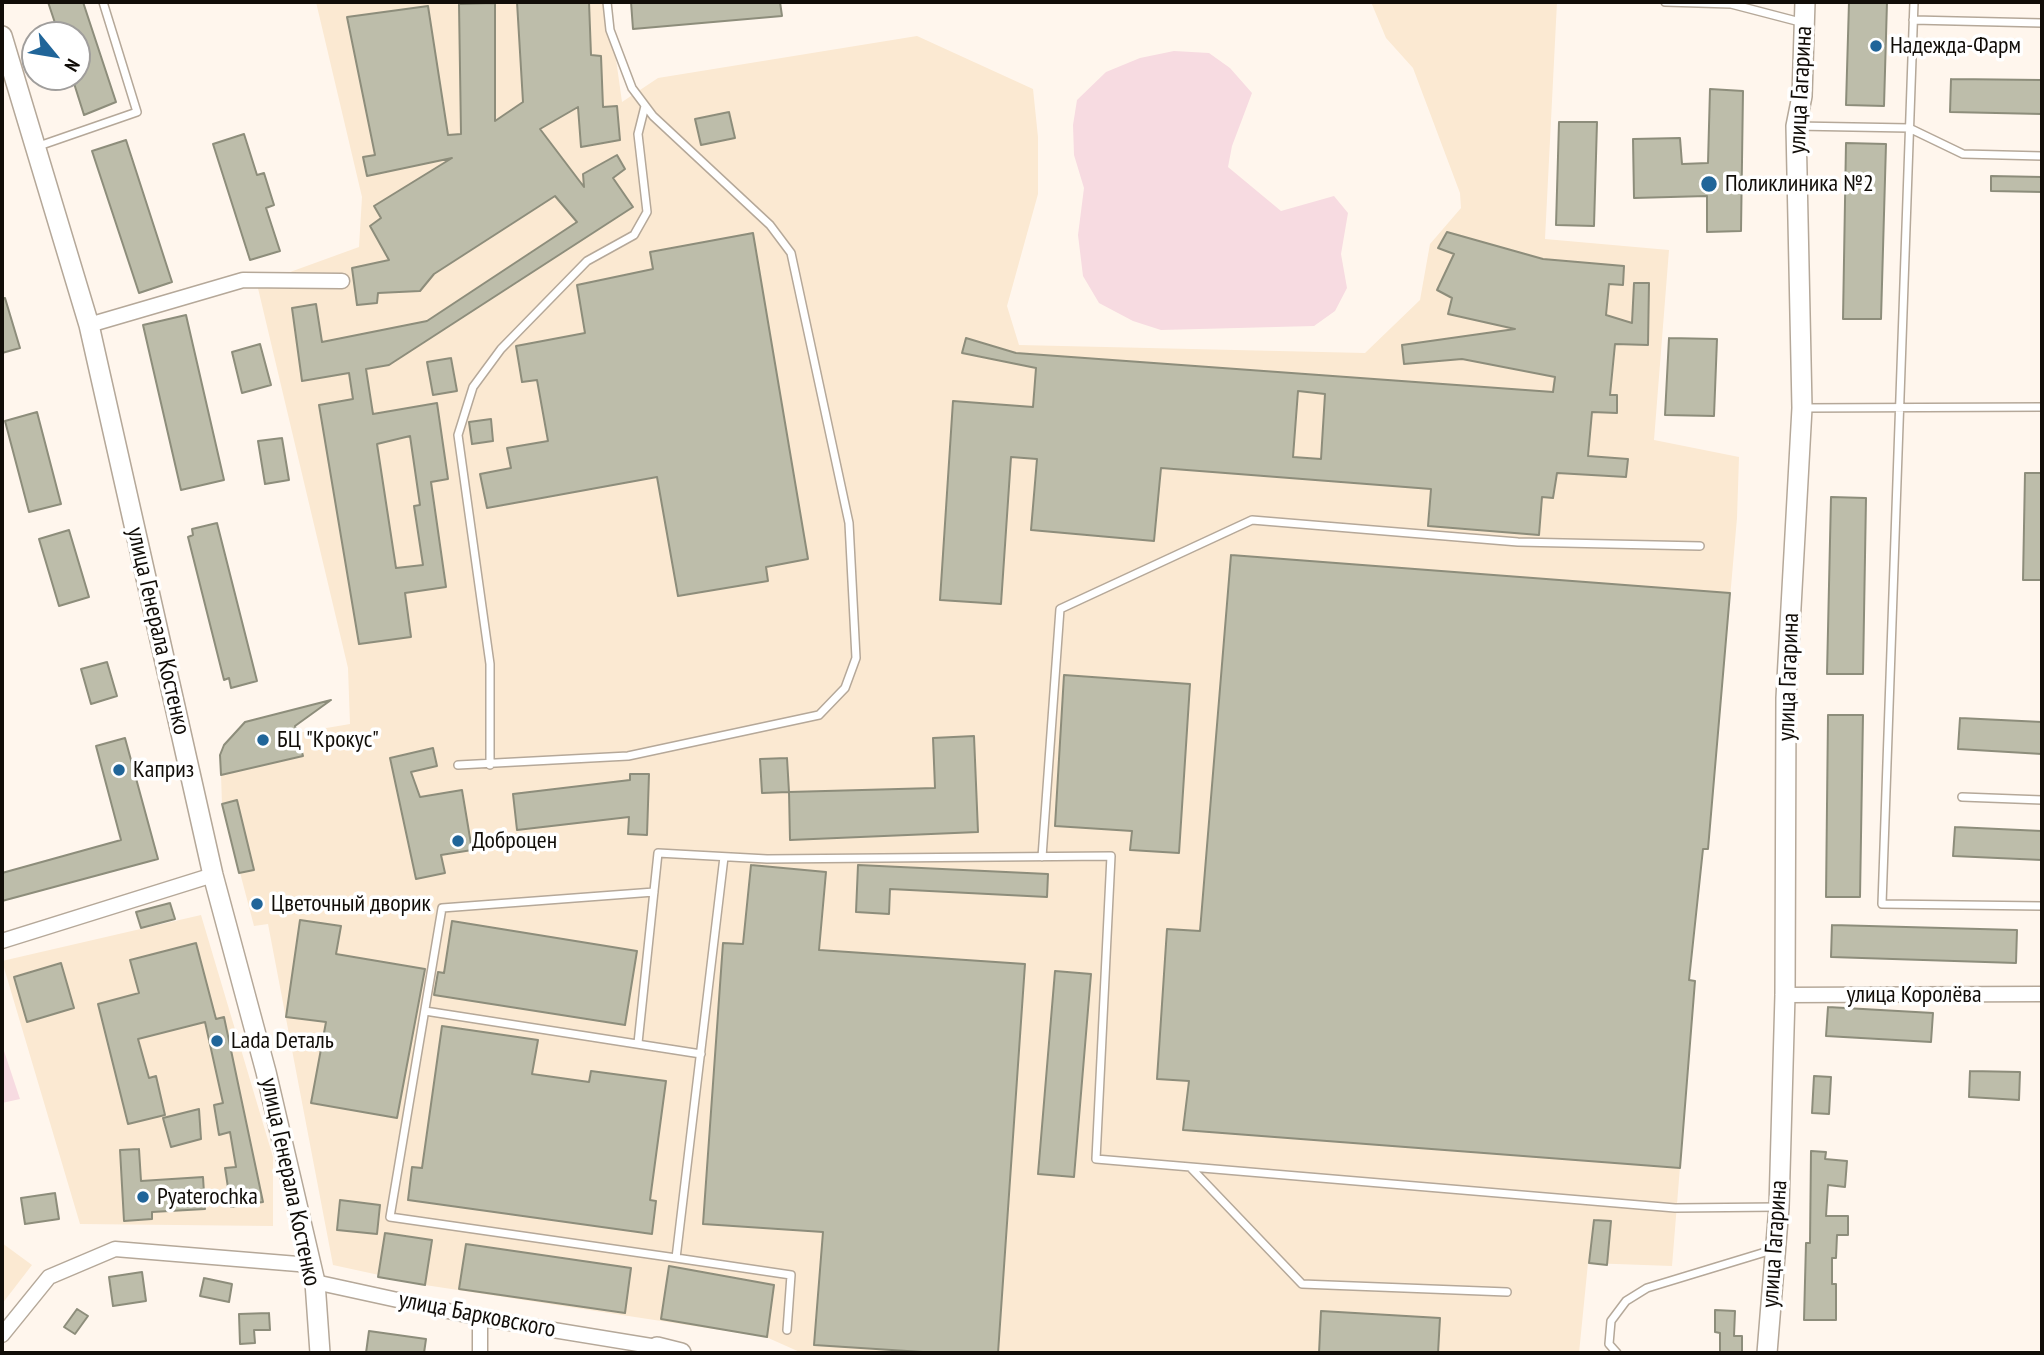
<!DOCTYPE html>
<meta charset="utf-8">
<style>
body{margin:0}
#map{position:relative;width:2044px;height:1355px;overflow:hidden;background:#fff6ed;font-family:"PT Sans Narrow",sans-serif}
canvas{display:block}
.frame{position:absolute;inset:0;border:4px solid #110d08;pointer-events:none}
.north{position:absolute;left:21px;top:21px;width:70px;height:70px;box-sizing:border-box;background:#fff;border:2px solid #a09e9c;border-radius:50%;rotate:120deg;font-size:19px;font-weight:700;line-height:28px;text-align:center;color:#110d08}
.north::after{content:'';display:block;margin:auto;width:24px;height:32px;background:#206599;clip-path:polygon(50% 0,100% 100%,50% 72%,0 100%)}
</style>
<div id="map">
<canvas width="2044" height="1355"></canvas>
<div class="frame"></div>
<div class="north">N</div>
</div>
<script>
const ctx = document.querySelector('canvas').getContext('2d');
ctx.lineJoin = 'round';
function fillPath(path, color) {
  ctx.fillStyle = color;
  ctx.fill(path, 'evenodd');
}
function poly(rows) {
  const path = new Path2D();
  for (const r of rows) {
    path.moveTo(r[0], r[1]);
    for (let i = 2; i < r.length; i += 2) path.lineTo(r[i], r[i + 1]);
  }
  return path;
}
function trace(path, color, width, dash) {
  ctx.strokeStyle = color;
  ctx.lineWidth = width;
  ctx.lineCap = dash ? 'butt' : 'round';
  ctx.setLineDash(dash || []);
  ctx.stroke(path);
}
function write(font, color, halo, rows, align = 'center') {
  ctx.font = font + ' "PT Sans Narrow",sans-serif';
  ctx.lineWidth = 7;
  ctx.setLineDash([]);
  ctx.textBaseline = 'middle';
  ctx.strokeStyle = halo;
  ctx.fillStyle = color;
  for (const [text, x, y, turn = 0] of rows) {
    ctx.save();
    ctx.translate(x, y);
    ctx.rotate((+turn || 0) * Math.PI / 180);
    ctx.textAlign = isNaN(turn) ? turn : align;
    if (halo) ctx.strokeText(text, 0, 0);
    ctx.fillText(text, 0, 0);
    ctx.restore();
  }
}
fillPath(poly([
 [316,2,608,2,622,102,658,78,917,36,1033,89,1038,137,1038,194,1007,306,1019,345,1365,353,1420,300,1430,244,1461,208,1460,193,1413,68,1386,38,1371,2,1557,2,1545,239,1669,250,1654,440,1739,457,1737,518,1708,849,1703,849,1689,980,1695,981,1672,1266,1588,1263,1579,1353,802,1353,766,1337,425,1285,333,1265,268,924,254,926,222,804,221,775,303,756,297,733,350,724,348,668,257,284,359,247,362,197],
 [201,915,273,1157,273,1226,80,1224,2,961],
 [2,1243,32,1265,2,1304]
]), '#fbe9d2');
fillPath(poly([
 [1174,51,1209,53,1230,68,1252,93,1232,146,1228,167,1281,211,1334,196,1348,213,1341,254,1347,288,1335,311,1314,326,1161,330,1133,321,1099,303,1083,276,1078,235,1084,188,1074,155,1073,125,1077,100,1106,72,1140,58],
 [2,1045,20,1099,2,1103]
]), '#f7dbe1');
const building = poly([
 [48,2,83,2,116,102,84,115,72,77,77,77,77,35,59,35,48,2],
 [517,2,589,2,591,55,601,56,603,107,617,106,620,140,581,147,578,107,540,129,584,187,583,174,617,155,625,169,613,178,633,207,389,365,366,369,373,414,437,403,448,479,431,482,446,587,405,593,411,637,359,644,319,405,353,399,349,373,302,381,292,308,316,304,322,342,427,321,577,222,555,196,434,274,420,291,378,293,377,303,357,305,352,268,389,260,370,226,381,218,374,206,452,158,367,176,363,157,375,155,347,17,428,6,448,135,461,134,459,4,495,3,495,121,523,102,517,2],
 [410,436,420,505,414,506,423,565,396,568,377,444,410,436],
 [631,2,780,2,782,16,633,29,631,2],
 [1849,2,1887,2,1884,106,1846,105,1849,2],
 [1951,79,2042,80,2042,114,1950,112,1951,79],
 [1710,89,1743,91,1741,231,1707,232,1707,196,1634,198,1633,139,1680,138,1682,164,1708,163,1710,89],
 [729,112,735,138,701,145,695,119,729,112],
 [1559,122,1597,122,1594,226,1556,225,1559,122],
 [244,134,257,175,264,173,274,205,266,208,280,251,250,260,213,144,244,134],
 [126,140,172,282,139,293,92,151,126,140],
 [1846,143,1886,144,1881,319,1843,319,1846,143],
 [1991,176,2042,177,2042,192,1991,191,1991,176],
 [1447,232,1543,259,1624,266,1623,285,1609,284,1606,315,1632,323,1634,283,1649,283,1648,345,1615,344,1610,395,1617,395,1617,413,1592,412,1588,456,1628,459,1626,477,1557,473,1553,498,1542,497,1539,535,1428,526,1431,489,1161,468,1154,541,1031,530,1037,459,1011,457,1001,604,940,600,953,401,1033,407,1036,368,962,353,966,338,1016,353,1553,392,1555,377,1462,359,1404,364,1402,345,1515,329,1448,314,1452,298,1437,290,1454,254,1438,248,1447,232],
 [1298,391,1325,394,1321,459,1293,457,1298,391],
 [753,233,808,559,766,567,768,581,678,596,657,477,487,508,480,474,511,468,507,448,548,441,537,380,522,382,516,346,585,333,577,285,653,269,650,252,753,233],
 [5,298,20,348,2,353,2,299,5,298],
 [186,315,224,480,181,490,143,325,186,315],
 [1669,338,1717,339,1714,416,1665,415,1669,338],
 [260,344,271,385,242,393,232,352,260,344],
 [451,358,457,391,433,395,427,362,451,358],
 [37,412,61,504,29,512,5,421,37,412],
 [491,419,493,441,472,444,469,422,491,419],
 [282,438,289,480,265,484,258,441,282,438],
 [2025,473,2042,473,2042,580,2023,580,2025,473],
 [1831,497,1866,498,1863,674,1827,674,1831,497],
 [217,523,257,681,231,688,229,678,224,680,188,537,193,535,192,529,217,523],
 [69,530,89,597,59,606,39,539,69,530],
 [1231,555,1730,593,1708,849,1703,849,1689,980,1695,981,1680,1168,1183,1130,1189,1081,1157,1079,1167,929,1200,931,1231,555],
 [107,662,117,696,91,704,81,669,107,662],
 [1064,675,1190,684,1179,853,1130,850,1132,831,1055,826,1064,675],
 [331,700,295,726,303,756,221,775,220,755,224,745,245,722,331,700],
 [1828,715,1863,715,1860,897,1826,897,1828,715],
 [1960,718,2042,722,2042,754,1958,749,1960,718],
 [974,736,978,832,790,840,789,792,935,788,933,738,974,736],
 [125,738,158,859,2,901,2,873,121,840,96,746,125,738],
 [433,748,437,766,411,772,420,797,462,790,472,850,441,855,445,873,416,879,390,758,433,748],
 [787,758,789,792,762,793,760,759,787,758],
 [630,774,649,774,647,835,628,834,629,817,517,830,513,794,630,780,630,774],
 [237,800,254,870,239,873,222,804,237,800],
 [1955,827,2042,831,2042,860,1953,856,1955,827],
 [751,865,826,872,819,950,1025,964,998,1353,938,1353,814,1345,823,1232,703,1224,723,943,743,944,751,865],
 [858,865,1048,874,1047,897,890,889,889,914,856,912,858,865],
 [170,903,175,919,141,928,136,912,170,903],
 [300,920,341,926,336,954,425,969,397,1118,311,1103,326,1022,286,1017,300,920],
 [452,921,637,951,625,1025,434,995,438,972,444,973,452,921],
 [1832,925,2017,930,2016,963,1831,957,1832,925],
 [196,943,216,1019,224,1017,263,1202,231,1207,225,1168,236,1167,230,1132,219,1135,214,1105,223,1103,205,1022,138,1039,149,1078,156,1076,165,1115,128,1124,98,1004,139,993,130,960,196,943],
 [61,963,74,1008,27,1022,14,977,61,963],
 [1055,971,1091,974,1074,1177,1038,1174,1055,971],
 [1828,1007,1933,1013,1931,1042,1826,1036,1828,1007],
 [442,1026,538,1040,532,1074,589,1082,591,1071,666,1081,650,1200,656,1201,652,1234,408,1200,412,1167,422,1168,442,1026],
 [1970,1071,2020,1072,2019,1100,1969,1097,1970,1071],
 [1814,1076,1831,1077,1829,1114,1812,1113,1814,1076],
 [199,1109,201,1139,171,1147,163,1118,199,1109],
 [139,1149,141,1181,203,1177,205,1209,152,1212,152,1219,124,1221,120,1150,139,1149],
 [1811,1151,1826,1152,1825,1159,1847,1161,1845,1187,1828,1185,1826,1216,1848,1216,1848,1235,1837,1235,1836,1258,1832,1258,1832,1284,1836,1284,1836,1320,1804,1320,1806,1243,1810,1243,1811,1151],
 [55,1193,59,1219,25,1224,21,1198,55,1193],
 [340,1200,380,1205,377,1234,337,1230,340,1200],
 [1594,1220,1611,1221,1607,1265,1589,1263,1594,1220],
 [385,1233,432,1240,425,1285,378,1277,385,1233],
 [466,1244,631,1268,625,1313,459,1289,466,1244],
 [669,1266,774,1285,767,1337,661,1319,669,1266],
 [142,1272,146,1301,113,1306,109,1277,142,1272],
 [204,1278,232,1284,229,1302,200,1296,204,1278],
 [77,1309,88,1316,75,1334,64,1327,77,1309],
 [1715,1310,1735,1311,1734,1336,1742,1336,1742,1353,1720,1353,1720,1333,1715,1332,1715,1310],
 [1321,1311,1440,1318,1438,1353,1319,1353,1321,1311],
 [269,1313,270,1330,254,1330,255,1343,240,1344,239,1314,269,1313],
 [369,1331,426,1339,424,1353,366,1353,369,1331]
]);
fillPath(building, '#bdbdaa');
trace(building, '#8d8d7b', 2);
const lane = poly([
 [1665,2,1731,4,1804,23],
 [1914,2,1882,904,2042,906],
 [1913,20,2042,23],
 [1796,126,1909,128,1963,154,2042,156],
 [36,147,137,112,103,2],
 [1803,408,2042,407],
 [458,765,628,756,819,715,845,688,856,658,849,523,791,253,770,225,653,116,632,88,610,30,607,2],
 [490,765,490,664,458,435,473,387,501,349,587,261,634,235,647,212,638,134,645,106],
 [1962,797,2042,800],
 [724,857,676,1258,791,1275,787,1330],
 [1042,857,1060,609,1252,520,1518,542,1700,546],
 [654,892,442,908,390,1217,676,1258],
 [425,1011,701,1054],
 [638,1043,658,853,767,859,1111,856,1096,1159,1675,1208,1778,1207],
 [1191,1168,1302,1284,1507,1292],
 [1617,1353,1609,1344,1611,1321,1626,1301,1647,1288,1772,1250]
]);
const street = poly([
 [89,325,243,280,342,281],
 [2,941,213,875],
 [1785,995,2042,994],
 [315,1282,480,1318,657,1347],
 [480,1318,480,1353],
 [2,1335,49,1277,115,1249,310,1265]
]);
const secondary = poly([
 [2,36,89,325,213,875,266,1072,315,1282,320,1353],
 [656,1353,657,1347,681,1353],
 [1767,1353,1779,1207,1785,995,1786,698,1802,408,1796,126,1802,96,1805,2]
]);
trace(lane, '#b5a899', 10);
trace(street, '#b5a899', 17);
trace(secondary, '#b5a899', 22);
trace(lane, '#fff', 7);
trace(street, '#fff', 14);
trace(secondary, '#fff', 19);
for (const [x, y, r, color] of [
 [1876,46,7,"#206599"],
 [1709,184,9,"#206599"],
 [263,740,7,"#206599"],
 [119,770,7,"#206599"],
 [458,841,7,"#206599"],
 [257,904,7,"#206599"],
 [217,1041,7,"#206599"],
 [143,1197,7,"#206599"]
]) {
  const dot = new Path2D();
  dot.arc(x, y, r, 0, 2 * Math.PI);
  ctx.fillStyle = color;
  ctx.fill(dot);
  trace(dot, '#fff', 2.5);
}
write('24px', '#110d08', '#fff', [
 ["Надежда-Фарм",1890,46],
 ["Поликлиника №2",1725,184],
 ["БЦ \"Крокус\"",277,740],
 ["Каприз",133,770],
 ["Доброцен",472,841],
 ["Цветочный дворик",271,904],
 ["Lada Dеталь",231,1041],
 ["Pyaterochka",157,1197]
], 'left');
write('24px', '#110d08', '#fff', [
 ["улица Гагарина",1801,90,-87],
 ["улица Генерала Костенко",158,631,77],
 ["улица Гагарина",1789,677,-88],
 ["улица Королёва",1914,995],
 ["улица Генерала Костенко",290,1182,78],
 ["улица Гагарина",1775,1244,-86],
 ["улица Барковского",477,1315,11]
]);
</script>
